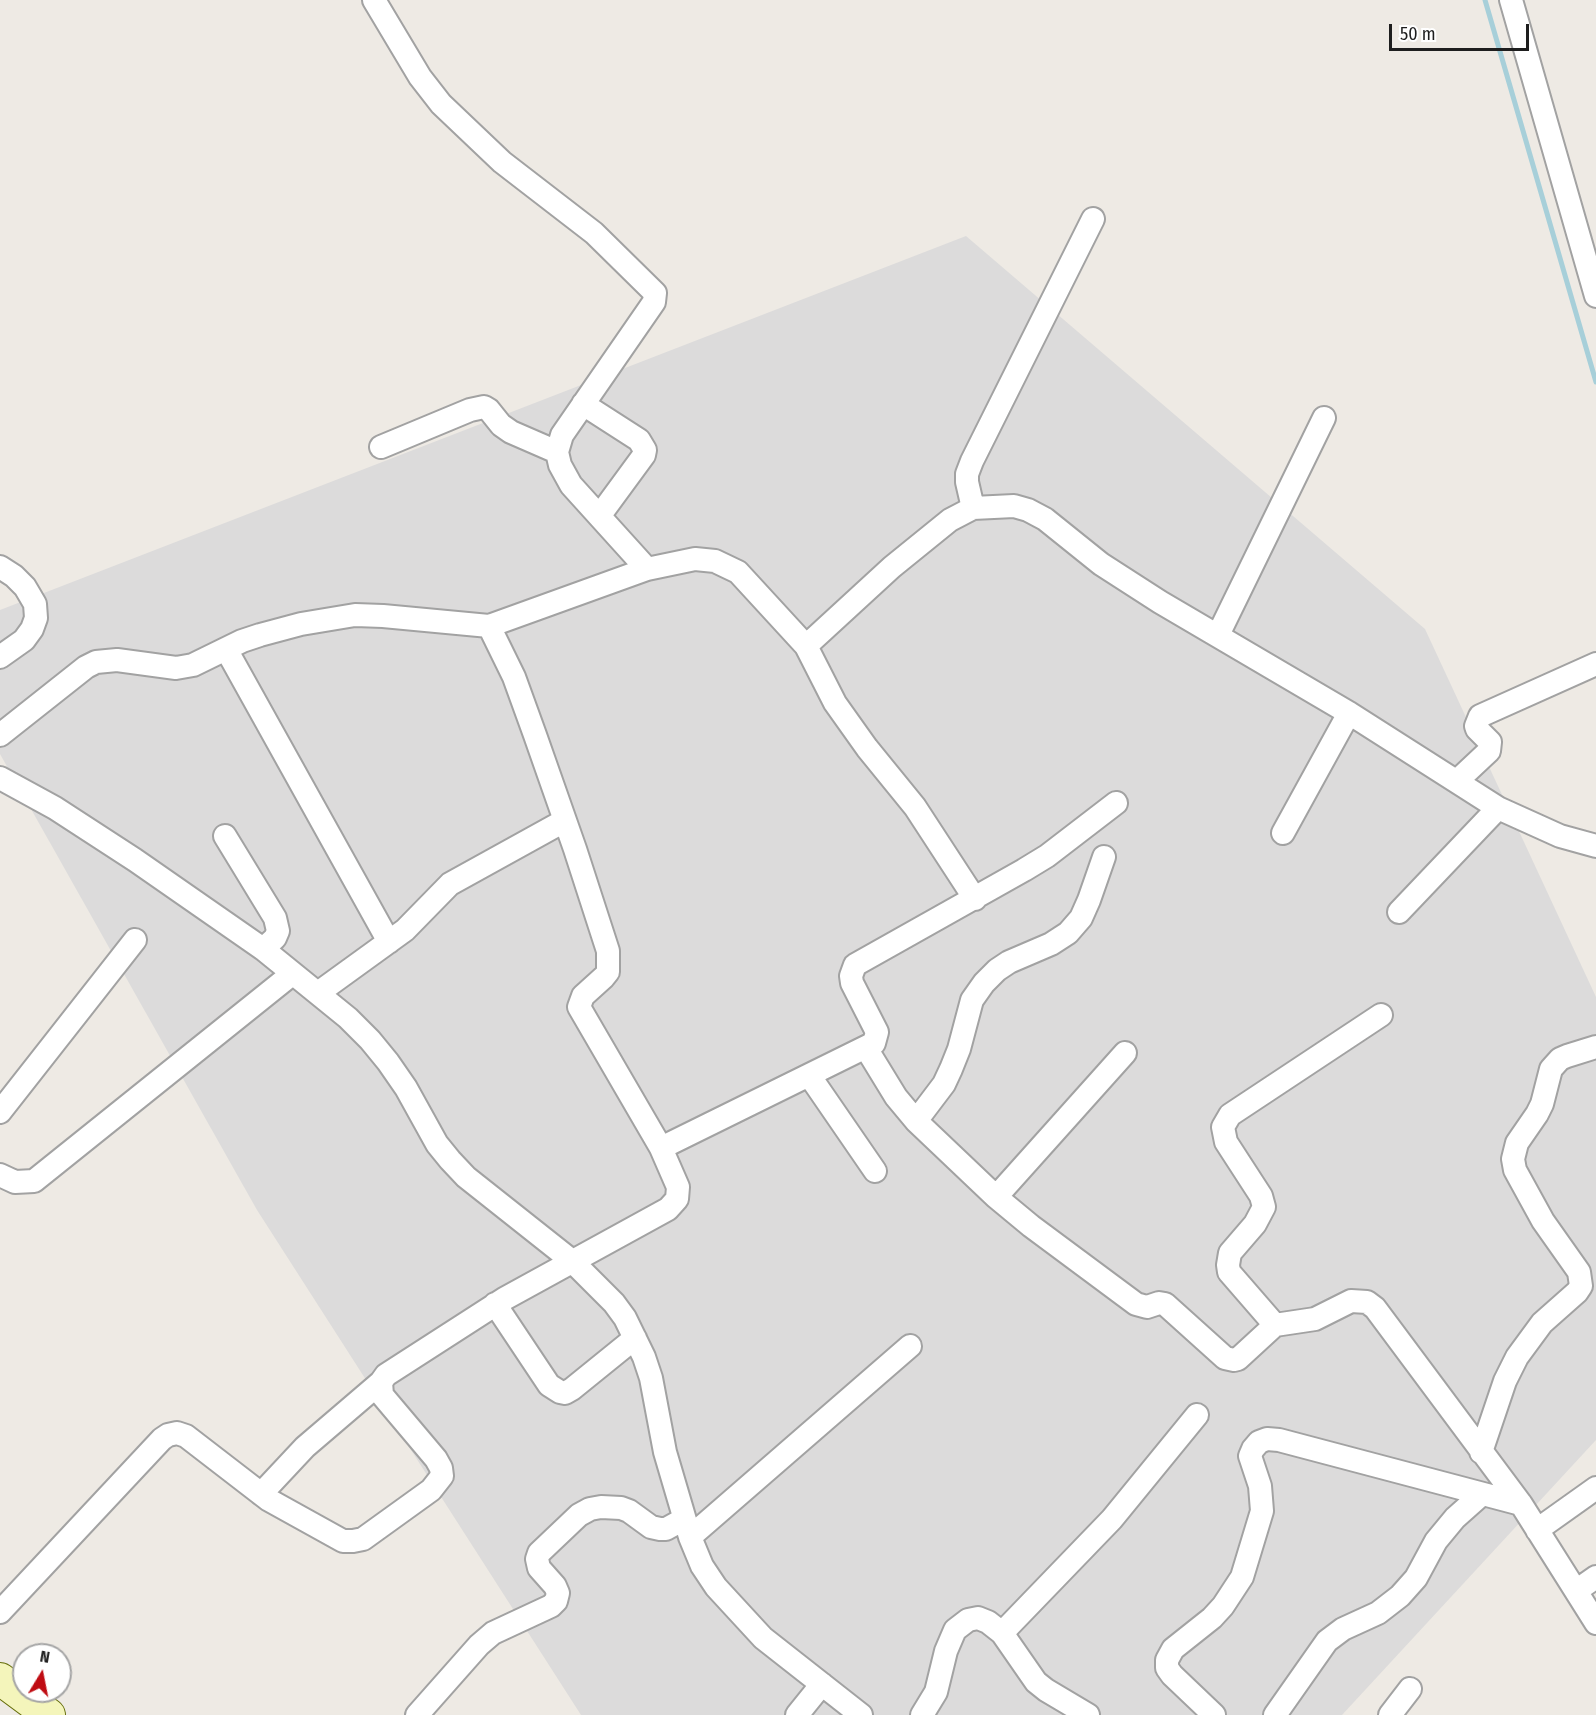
<!DOCTYPE html>
<style>
body{margin:0}
#map{position:relative;width:1596px;height:1715px;overflow:hidden;background:#eeeae4;font-family:"Fira Sans Condensed",sans-serif}
canvas{display:block}
.north{position:absolute;left:12px;top:1643px;width:60px;height:60px;box-sizing:border-box;background:#fff;border:2px solid #a5a5a5;border-radius:50%;rotate:10deg;font-size:16px;font-weight:700;line-height:24px;text-align:center;color:#1e1e1e}
.north::after{content:'';display:block;margin:auto;width:21px;height:27px;background:#bf0c12;clip-path:polygon(50% 0,100% 100%,50% 72%,0 100%)}
.scale{position:absolute;left:1389px;top:24px;width:140px;height:27px;box-sizing:border-box;border:3px solid #1e1e1e;border-top:0;padding-left:8px;font-size:18px;line-height:21px;white-space:nowrap;color:#1e1e1e;-webkit-text-stroke:4px #fff;paint-order:stroke}
</style>
<div id="map">
<canvas width="1596" height="1715"></canvas>
<div class="north">N</div>
<div class="scale">50 m</div>
</div>
<script>
const ctx = document.querySelector('canvas').getContext('2d');
ctx.lineJoin = 'round';
function fillPath(path, color) {
  ctx.fillStyle = color;
  ctx.fill(path, 'evenodd');
}
function poly(rows) {
  const path = new Path2D();
  for (const r of rows) {
    path.moveTo(r[0], r[1]);
    for (let i = 2; i < r.length; i += 2) path.lineTo(r[i], r[i + 1]);
  }
  return path;
}
function trace(path, color, width, dash) {
  ctx.strokeStyle = color;
  ctx.lineWidth = width;
  ctx.lineCap = dash ? 'butt' : 'round';
  ctx.setLineDash(dash || []);
  ctx.stroke(path);
}
fillPath(poly([
 [966,236,1425,629,1596,997,1596,1440,1342,1715,581,1715,257,1210,0,754,0,610]
]), '#dcdbdb');
trace(poly([
 [1485,0,1596,382]
]), '#a7cfd9', 5);
const minor = poly([
 [374,0,420,77,441,104,502,162,594,233,655,293,654,302,562,435,557,452,560,465,571,485,647,569],
 [1511,0,1596,296],
 [583,404,639,440,645,450,644,455,600,515],
 [381,447,470,410,484,407,489,410,501,425,511,432,557,452],
 [973,508,967,482,967,474,972,461,1093,219],
 [0,567,14,576,25,587,35,604,36,618,32,629,24,640,0,657],
 [489,626,514,677,535,735,575,849,608,951,608,972,604,977,583,996,579,1007,661,1148],
 [1218,635,1324,418],
 [806,646,835,703,867,748,915,807,975,899],
 [226,649,389,942],
 [0,735,86,667,96,662,117,660,176,668,193,665,242,641,260,635,301,624,355,615,383,616,489,626,647,569,695,559,715,561,738,572,806,646,892,567,950,520,973,508,1014,506,1028,510,1045,519,1101,564,1160,602,1349,713,1498,808,1560,836,1596,846],
 [0,778,55,808,135,860,263,949,348,1018,370,1040,388,1062,406,1088,437,1144,450,1160,466,1177,572,1261,614,1303,625,1318,644,1357,651,1378,665,1452,690,1537,702,1566,716,1587,763,1638,861,1715],
 [1457,781,1489,751,1490,742,1477,729,1476,726,1480,716,1596,664],
 [1283,833,1349,713],
 [225,836,275,918,278,931,275,938,263,949],
 [1399,912,1498,808],
 [318,993,405,930,450,884,564,821],
 [866,1048,896,1097,916,1121,996,1197,1031,1226,1136,1304,1147,1307,1159,1303,1165,1304,1225,1358,1234,1360,1238,1359,1275,1325,1315,1319,1351,1301,1367,1302,1375,1308,1521,1504,1596,1623],
 [809,1075,875,1171],
 [0,1112,135,940],
 [916,1121,944,1084,951,1069,959,1049,972,1000,984,983,997,970,1009,962,1051,944,1068,933,1081,918,1089,900,1104,857],
 [0,1175,15,1182,34,1181,292,974],
 [996,1197,1125,1053],
 [495,1304,549,1385,560,1392,565,1393,572,1389,635,1338],
 [1275,1325,1229,1272,1228,1265,1230,1253,1255,1224,1264,1207,1261,1196,1226,1142,1223,1127,1230,1115,1381,1015],
 [1481,1452,1505,1381,1517,1357,1542,1323,1577,1292,1581,1286,1579,1272,1543,1221,1515,1170,1513,1159,1517,1143,1537,1114,1542,1104,1551,1069,1560,1059,1567,1056,1596,1047],
 [261,1494,305,1447,381,1382],
 [1537,1530,1596,1488],
 [690,1537,910,1346],
 [1576,1591,1596,1577],
 [0,1612,162,1439,168,1435,177,1433,186,1436,269,1500,343,1541,353,1541,363,1539,431,1490,442,1476,441,1468,436,1459,382,1395,381,1382,386,1375,504,1299,668,1209,677,1199,678,1187,661,1148,874,1043,877,1032,852,983,851,976,855,965,1024,870,1047,856,1116,803],
 [1002,1633,1112,1519,1197,1415],
 [417,1715,479,1645,493,1633,551,1606,556,1601,558,1593,555,1586,539,1568,537,1559,539,1553,579,1515,590,1509,601,1507,621,1508,629,1511,651,1527,660,1529,666,1529,684,1519],
 [797,1715,822,1684],
 [922,1715,936,1692,946,1651,955,1630,968,1620,978,1618,988,1622,1002,1633,1036,1682,1046,1690,1088,1715],
 [1214,1715,1172,1675,1167,1668,1167,1660,1173,1649,1212,1618,1223,1606,1242,1577,1262,1511,1260,1486,1250,1456,1253,1449,1259,1442,1267,1439,1279,1440,1521,1504],
 [1275,1715,1327,1641,1343,1629,1378,1613,1400,1596,1416,1578,1436,1541,1455,1518,1482,1494],
 [1390,1715,1410,1689]
]);
const secondary = poly([
 [0,1679,49,1715]
]);
trace(minor, '#a2a2a2', 26);
trace(secondary, '#666e0b', 34);
trace(minor, '#fff', 22);
trace(secondary, '#f4f5bb', 32);
</script>
